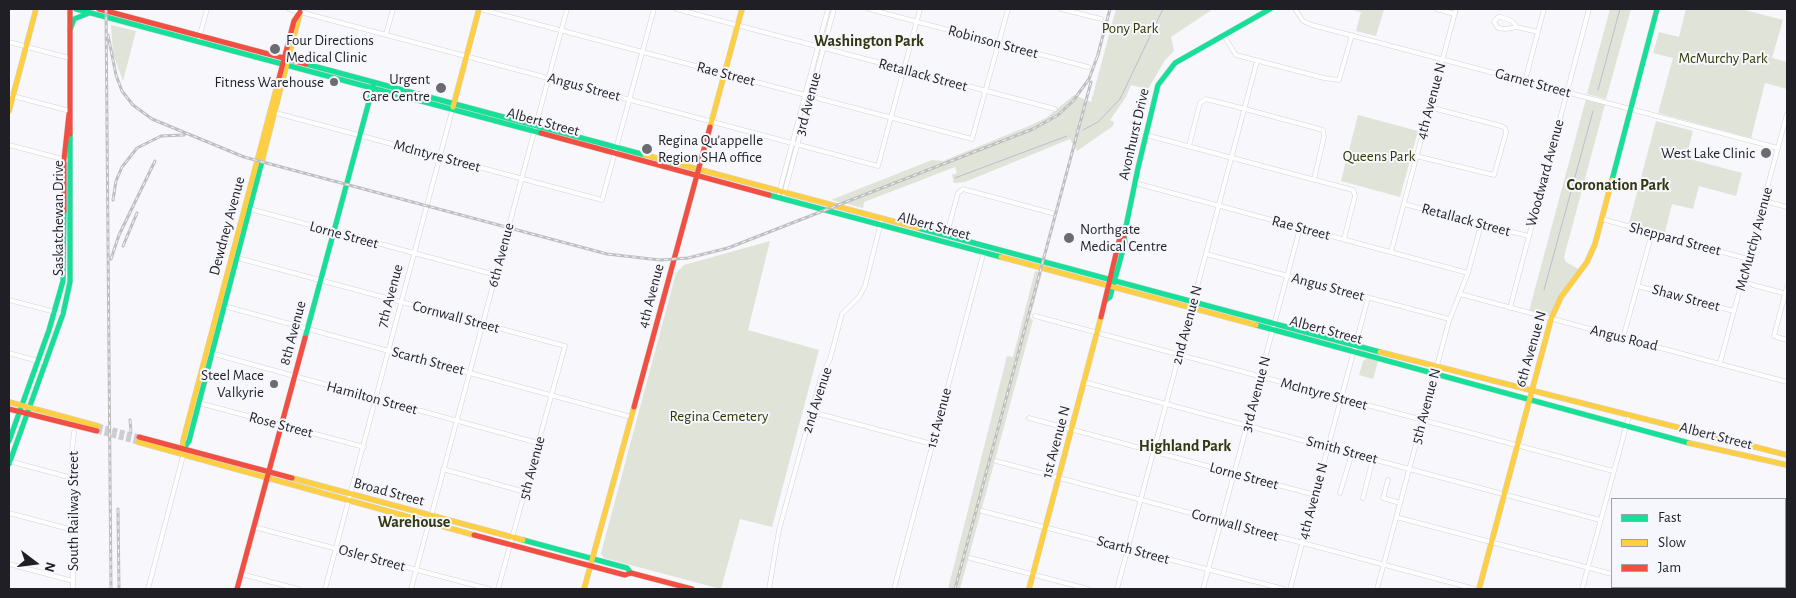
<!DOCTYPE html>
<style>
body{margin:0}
#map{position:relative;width:1796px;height:598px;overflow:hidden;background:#f7f7fc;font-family:"Alegreya Sans",sans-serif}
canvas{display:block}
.frame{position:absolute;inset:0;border:10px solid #201f26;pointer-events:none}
.legend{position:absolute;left:1611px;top:498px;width:175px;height:90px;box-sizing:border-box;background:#f6f6fd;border:1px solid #a0a0a7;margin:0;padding:6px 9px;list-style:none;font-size:15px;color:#201f26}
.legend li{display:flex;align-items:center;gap:10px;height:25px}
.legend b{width:25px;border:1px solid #a0a0a7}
.north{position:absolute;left:10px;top:538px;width:50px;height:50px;-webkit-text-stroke:4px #f6f6fd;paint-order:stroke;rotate:105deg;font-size:14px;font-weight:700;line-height:20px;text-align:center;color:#201f26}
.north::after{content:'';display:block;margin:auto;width:18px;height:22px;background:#201f26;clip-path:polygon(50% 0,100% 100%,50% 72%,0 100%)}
</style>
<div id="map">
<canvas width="1796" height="598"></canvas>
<div class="frame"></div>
<ul class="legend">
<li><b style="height:6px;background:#16e098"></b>Fast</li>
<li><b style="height:6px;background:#ffcf43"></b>Slow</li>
<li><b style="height:6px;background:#f24e42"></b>Jam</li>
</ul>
<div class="north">N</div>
</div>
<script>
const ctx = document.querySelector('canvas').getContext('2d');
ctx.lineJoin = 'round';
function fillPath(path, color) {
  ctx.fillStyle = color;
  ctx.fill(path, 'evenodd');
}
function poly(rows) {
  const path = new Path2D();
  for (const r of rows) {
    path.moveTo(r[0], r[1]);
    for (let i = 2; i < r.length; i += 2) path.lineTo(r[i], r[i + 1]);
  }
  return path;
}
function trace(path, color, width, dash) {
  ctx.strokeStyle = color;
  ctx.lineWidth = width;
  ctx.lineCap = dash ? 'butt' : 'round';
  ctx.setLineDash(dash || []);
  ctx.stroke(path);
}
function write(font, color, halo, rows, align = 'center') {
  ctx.font = font + ' "Alegreya Sans",sans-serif';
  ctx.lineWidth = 4;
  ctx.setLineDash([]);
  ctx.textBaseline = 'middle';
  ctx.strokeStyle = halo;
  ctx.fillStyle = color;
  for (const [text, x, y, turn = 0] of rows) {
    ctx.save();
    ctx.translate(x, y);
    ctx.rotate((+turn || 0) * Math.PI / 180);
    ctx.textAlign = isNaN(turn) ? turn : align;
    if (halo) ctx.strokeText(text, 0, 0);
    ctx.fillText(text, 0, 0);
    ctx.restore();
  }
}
fillPath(poly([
 [1116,9,1213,9,1171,37,1174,51,1165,60,1148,89,1131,85,1126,97,1110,120,1114,122,1113,126,1077,151,1070,139,965,182,954,183,952,175,957,173,955,167,864,202,863,208,831,200,932,160,943,161,1031,125,1046,118,1074,95,1091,102],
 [1349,9,1384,9,1376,36,1356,31,1361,12],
 [1610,9,1631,9,1606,99,1587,94],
 [1686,9,1741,9,1783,20,1772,58,1787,62,1787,89,1765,83,1751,138,1658,113,1673,58,1653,53,1659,32,1679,37],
 [111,25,136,31,123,81,113,54],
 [1586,99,1605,104,1564,257,1566,262,1580,270,1561,293,1551,314,1546,316,1529,311],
 [1358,115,1418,131,1400,197,1341,181],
 [1656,121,1693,131,1686,158,1742,173,1736,196,1699,186,1693,209,1672,204,1665,232,1629,223],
 [770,241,748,330,819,350,772,527,740,519,721,589,604,558,601,553,676,273,684,265],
 [1035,271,1042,273,1030,318,1033,320,960,589,948,589,1007,356,1013,357],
 [1367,358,1378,361,1373,379,1359,375,1363,361]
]), '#e0e3d8');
trace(poly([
 [1598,90,1620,9],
 [1083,130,1098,122,1120,99,1163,9],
 [955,178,1067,136],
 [1544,290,1593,111]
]), '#bebcd1', 1);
trace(poly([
 [98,426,139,437],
 [97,431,138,442]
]), '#ccccd1', 5, [5, 2.5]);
const street = poly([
 [289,9,878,166,920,9],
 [480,9,972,139,1008,9],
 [676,9,1055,109],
 [869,9,1088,67],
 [1061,9,1101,19],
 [1295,9,1303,21,1312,25,1778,148],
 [1436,9,1455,14],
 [1517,27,1505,29,1498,28,1494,22,1498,17,1501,17,1512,21,1517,27,1538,32],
 [386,34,393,9],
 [1224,36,1236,55,1324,78,1339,80,1352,35],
 [199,38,207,9],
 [9,42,69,58],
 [1525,81,1544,9],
 [9,95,70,111],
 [272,112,602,200,654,9],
 [1146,135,1353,190,1355,196,1344,239],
 [9,145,70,161],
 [1189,146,1200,103,1206,99,1245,109,1323,130,1324,137,1314,179],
 [1416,156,1494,175,1506,133,1505,128,1501,126,1429,107],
 [1135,183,1468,273],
 [779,193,828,9],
 [784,194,834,9],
 [1764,201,1787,207],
 [1404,204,1528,236],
 [250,209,496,275],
 [1602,219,1748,259],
 [946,237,958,193,963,189,1052,213],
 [1391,252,1456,9],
 [1206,254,1449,319],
 [234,257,565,346,498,589],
 [1742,282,1787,294],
 [1637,286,1734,311],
 [1787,287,1774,336,1787,340],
 [1460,294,1787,382],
 [9,300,63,314],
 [224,306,631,417],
 [1510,308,1589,9],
 [1035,316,1613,471],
 [1623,338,1652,233],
 [207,352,538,443],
 [9,353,45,363],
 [1720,363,1787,114],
 [1084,382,1600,520],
 [199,403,364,447],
 [812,412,932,444],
 [1029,418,1315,495],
 [9,461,72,478],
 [996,461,1475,589],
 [443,469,525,492],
 [1388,480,1383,498,1400,503],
 [1340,493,1352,453],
 [1363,498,1373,458],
 [982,511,1284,589],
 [9,513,73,530],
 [432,513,567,9],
 [1396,517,1612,574],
 [254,527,489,589],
 [970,558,1088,589],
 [9,564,73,581],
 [241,574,298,589],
 [1660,587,1670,589],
 [73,589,72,451,74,432],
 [148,589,183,456],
 [325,589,452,111],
 [411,589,431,515],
 [769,589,779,530,821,377,830,359,842,314,859,297,865,286,881,222],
 [894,589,984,251],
 [1117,589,1257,61],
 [1203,589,1300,228],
 [1290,589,1368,298],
 [1377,589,1449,321,1468,273,1481,225],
 [1582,589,1629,416],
 [1653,589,1653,587]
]);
const fast = poly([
 [76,9,541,133],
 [70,30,74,19,89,13],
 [306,64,645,155],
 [1612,180,1657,9],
 [769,195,1001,257],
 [918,228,1380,352],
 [1106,300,1110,297,1125,242,1124,236,1138,168,1158,85,1175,63,1270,9],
 [1256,325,1689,443],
 [305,338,374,83],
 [9,441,49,330,63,281,64,211],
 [184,448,189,441,262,161],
 [9,464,63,314,70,282,70,134],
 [523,540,627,568,631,573],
 [1786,589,1787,582]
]);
const slow = poly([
 [453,107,479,9],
 [9,111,36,9],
 [710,127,742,9],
 [645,155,918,228],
 [262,161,300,13],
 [1001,257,1256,325],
 [1380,352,1787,455],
 [9,402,98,426],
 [138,442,474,535],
 [1689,443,1787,465],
 [183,450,183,441,277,86],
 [292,478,523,540],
 [584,589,634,407],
 [1029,589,1101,317],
 [1479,589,1551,319,1561,297,1587,262,1595,244,1612,180]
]);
const jam = poly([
 [70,9,70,134],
 [99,9,306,64],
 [277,86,294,21,300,12],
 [541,133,769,195],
 [64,211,64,160,69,114],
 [1101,317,1119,241,1124,236],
 [634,407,710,127],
 [9,409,97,431],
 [139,437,292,478],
 [474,535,625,575,631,573,692,589],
 [237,589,305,338]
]);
trace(street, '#d3d3d8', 5);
trace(fast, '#d3d3d8', 6);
trace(slow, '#d3d3d8', 6);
trace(jam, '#d3d3d8', 6);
trace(street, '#fefeff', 4);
trace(fast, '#16e098', 5);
trace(slow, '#ffcf43', 5);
trace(jam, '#f24e42', 5);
const rail = poly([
 [106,9,111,589],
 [108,35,116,75,122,91,133,105,152,119,244,157,607,254,660,260,688,258,728,248,1033,129,1058,115,1073,101,1089,79,1099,52],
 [1097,58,1110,9],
 [113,200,116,181,122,167,137,148,161,136,184,135],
 [123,246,137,213],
 [111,259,119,235,155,161],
 [130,420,131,432],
 [118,509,119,589],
 [955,589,1091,82]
]);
trace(rail, '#bfbfc0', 3);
trace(rail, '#f6f6fd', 1, [4]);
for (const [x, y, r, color] of [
 [275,49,6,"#6b6b71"],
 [334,82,5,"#6b6b71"],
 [441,88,6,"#6b6b71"],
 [647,149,6,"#6b6b71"],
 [1766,153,6,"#6b6b71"],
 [1069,238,6,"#6b6b71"],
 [274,384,5,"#6b6b71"]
]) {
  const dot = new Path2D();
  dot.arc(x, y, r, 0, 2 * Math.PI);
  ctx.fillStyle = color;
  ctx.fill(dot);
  trace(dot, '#f6f6fd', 2);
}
write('15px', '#323804', '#f6f6fd', [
 ["Pony Park",1130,28],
 ["McMurchy Park",1723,58],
 ["Queens Park",1379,156],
 ["Regina Cemetery",719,416]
]);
write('15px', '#201f26', '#f6f6fd', [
 ["Four Directions",286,40,"left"],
 ["Medical Clinic",286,57,"left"],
 ["Urgent",430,79],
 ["Care Centre",430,96],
 ["Fitness Warehouse",324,82],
 ["Regina Qu'appelle",658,140,"left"],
 ["Region SHA office",658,157,"left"],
 ["West Lake Clinic",1755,153],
 ["Northgate",1080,229,"left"],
 ["Medical Centre",1080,246,"left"],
 ["Steel Mace",264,375],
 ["Valkyrie",264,392]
], 'right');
write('15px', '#201f26', '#f6f6fd', [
 ["Robinson Street",993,42,15],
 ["Rae Street",726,74,15],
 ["Retallack Street",923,75,15],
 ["Garnet Street",1533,83,15],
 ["Angus Street",584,87,15],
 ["4th Avenue N",1431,101,-75],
 ["3rd Avenue",808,104,-75],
 ["Albert Street",543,122,15],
 ["Avonhurst Drive",1134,134,-77],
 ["McIntyre Street",437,156,15],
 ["Woodward Avenue",1545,173,-75],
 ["Saskatchewan Drive",58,218,-90],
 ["Retallack Street",1466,220,15],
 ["Dewdney Avenue",227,226,-75],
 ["Albert Street",934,226,15],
 ["Rae Street",1301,228,15],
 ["Lorne Street",344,235,15],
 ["Sheppard Street",1675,239,15],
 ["McMurchy Avenue",1754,239,-75],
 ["6th Avenue",501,255,-75],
 ["Angus Street",1328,287,15],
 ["7th Avenue",390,296,-75],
 ["4th Avenue",651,296,-75],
 ["Shaw Street",1686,298,15],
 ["Cornwall Street",456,317,15],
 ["2nd Avenue N",1187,325,-75],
 ["Albert Street",1326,330,15],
 ["8th Avenue",293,333,-75],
 ["Angus Road",1624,338,14],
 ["6th Avenue N",1531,349,-74],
 ["Scarth Street",428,361,15],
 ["3rd Avenue N",1256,394,-75],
 ["McIntyre Street",1324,394,15],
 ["Hamilton Street",372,398,15],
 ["2nd Avenue",817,400,-72],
 ["5th Avenue N",1426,406,-75],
 ["1st Avenue",939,418,-75],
 ["Rose Street",281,425,15],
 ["Albert Street",1716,436,14],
 ["1st Avenue N",1056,442,-75],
 ["Smith Street",1342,450,15],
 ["5th Avenue",532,468,-75],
 ["Lorne Street",1244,476,15],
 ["Broad Street",389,492,15],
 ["4th Avenue N",1313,501,-75],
 ["South Railway Street",73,511,-90],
 ["Cornwall Street",1235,525,15],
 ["Scarth Street",1133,550,15],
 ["Osler Street",372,558,15]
]);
write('bold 16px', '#333811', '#f6f6fd', [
 ["Washington Park",869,41],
 ["Coronation Park",1618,185],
 ["Highland Park",1185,446],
 ["Warehouse",414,522]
]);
</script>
